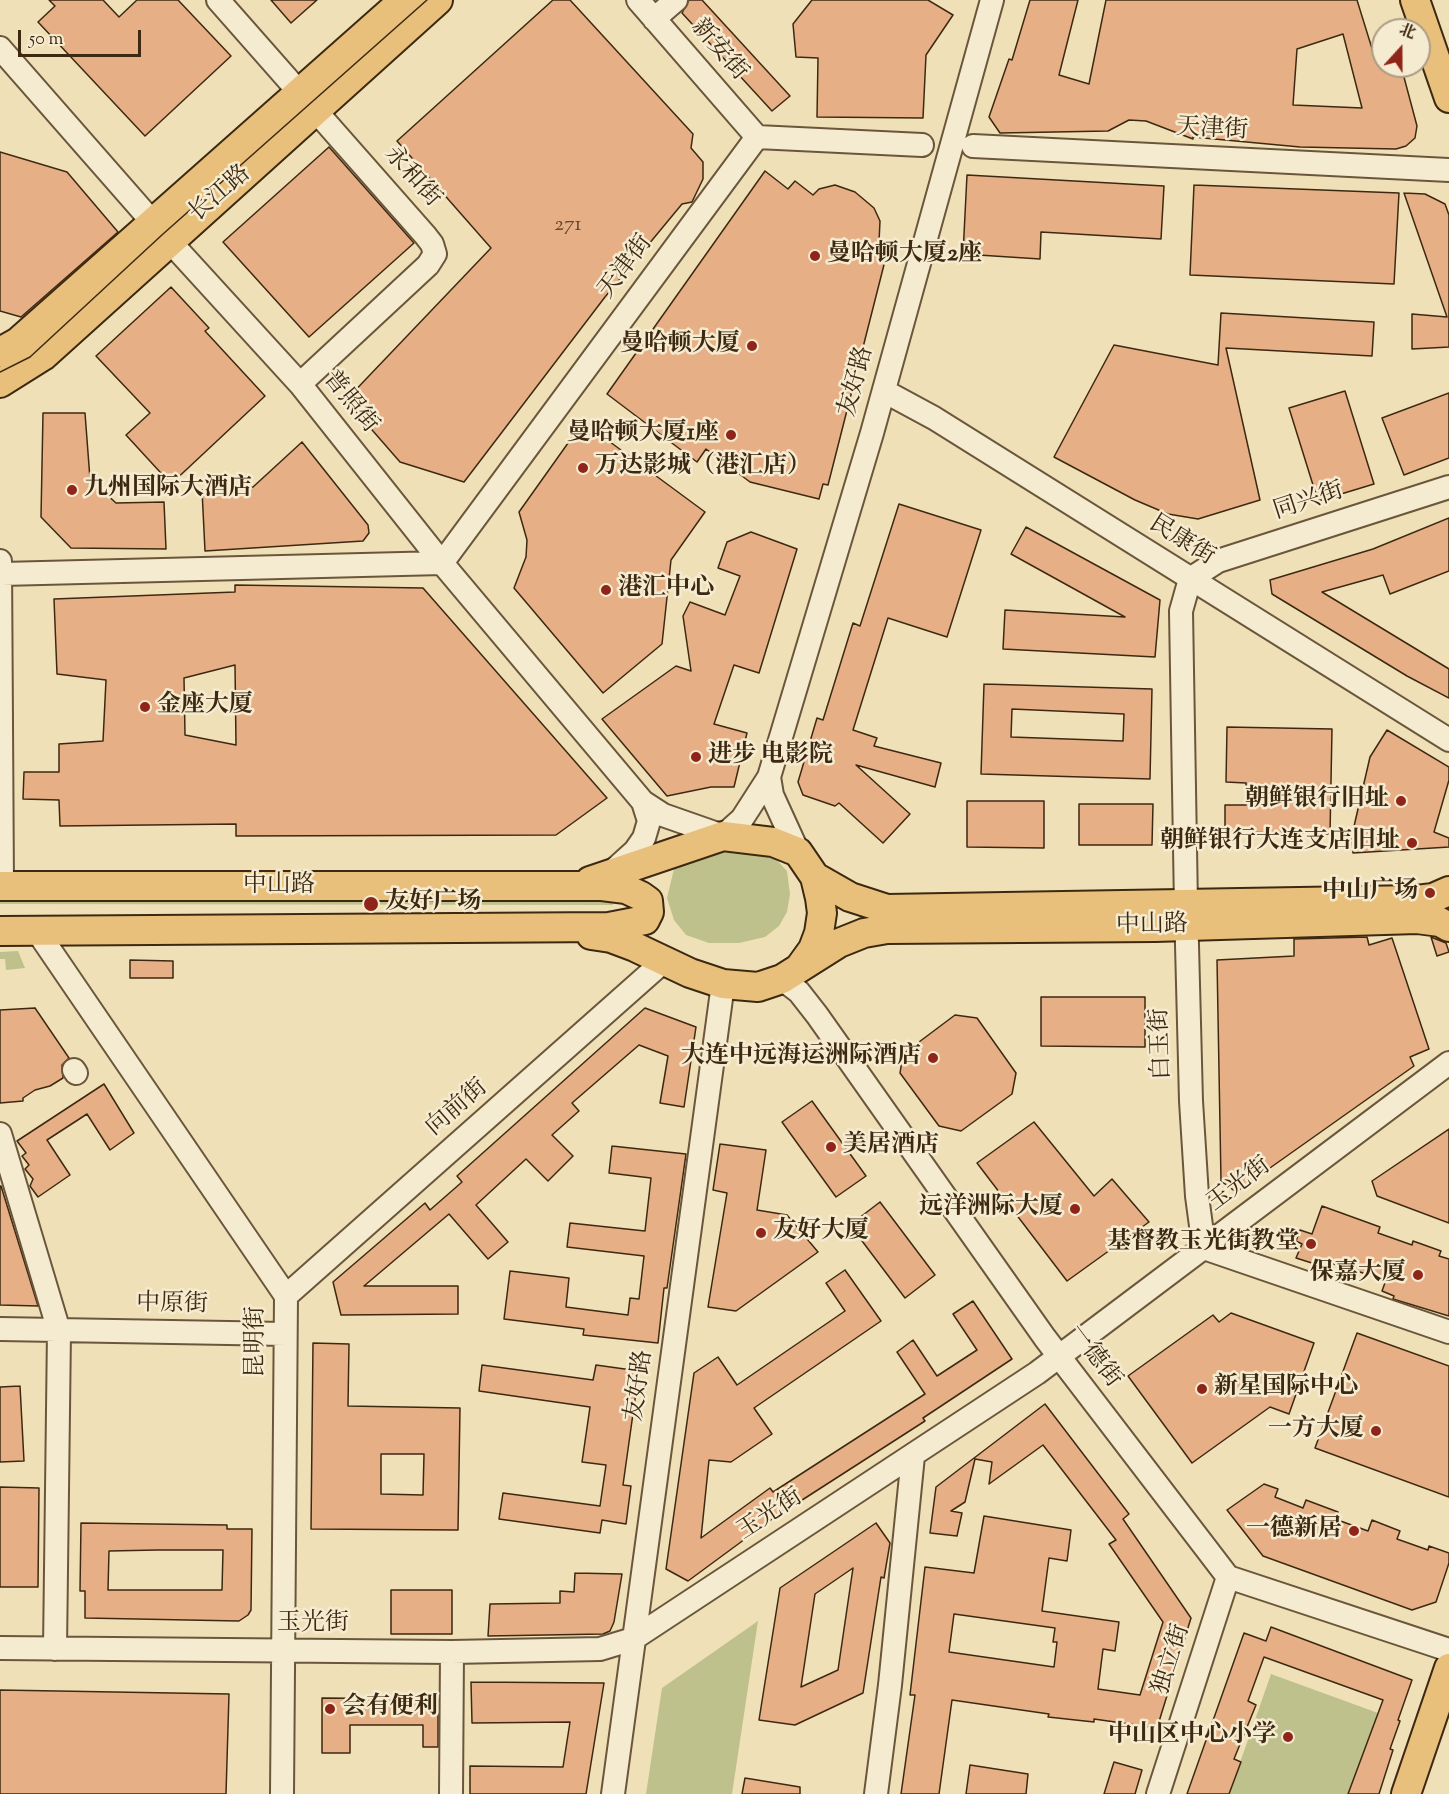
<!DOCTYPE html>
<meta charset="utf-8">
<style>
body{margin:0}
#map{position:relative;width:1449px;height:1794px;overflow:hidden;background:#f0e0b8;font-family:"Sorts Mill Goudy","Noto Serif SC",serif}
canvas{display:block}
.north{position:absolute;left:1371px;top:18px;width:60px;height:60px;box-sizing:border-box;background:#f5ebd1;border:2px solid #ab9d84;border-radius:50%;rotate:21deg;font-size:16px;font-weight:700;line-height:24px;text-align:center;color:#3d2911}
.north::after{content:'';display:block;margin:auto;width:21px;height:27px;background:#8f2418;clip-path:polygon(50% 0,100% 100%,50% 72%,0 100%)}
.scale{position:absolute;left:18px;top:30px;width:123px;height:27px;box-sizing:border-box;border:3px solid #3d2911;border-top:0;padding-left:8px;font-size:18px;line-height:21px;white-space:nowrap;color:#3d2911;-webkit-text-stroke:4px #f5ebd1;paint-order:stroke}
</style>
<div id="map">
<canvas width="1449" height="1794"></canvas>
<div class="north">北</div>
<div class="scale">50 m</div>
</div>
<script>
const ctx = document.querySelector('canvas').getContext('2d');
ctx.lineJoin = 'round';
function fillPath(path, color) {
  ctx.fillStyle = color;
  ctx.fill(path, 'evenodd');
}
function poly(rows) {
  const path = new Path2D();
  for (const r of rows) {
    path.moveTo(r[0], r[1]);
    for (let i = 2; i < r.length; i += 2) path.lineTo(r[i], r[i + 1]);
  }
  return path;
}
function trace(path, color, width, dash) {
  ctx.strokeStyle = color;
  ctx.lineWidth = width;
  ctx.lineCap = dash ? 'butt' : 'round';
  ctx.setLineDash(dash || []);
  ctx.stroke(path);
}
function write(font, color, halo, rows, align = 'center') {
  ctx.font = font + ' "Sorts Mill Goudy","Noto Serif SC",serif';
  ctx.lineWidth = 5;
  ctx.setLineDash([]);
  ctx.textBaseline = 'middle';
  ctx.strokeStyle = halo;
  ctx.fillStyle = color;
  for (const [text, x, y, turn = 0] of rows) {
    ctx.save();
    ctx.translate(x, y);
    ctx.rotate((+turn || 0) * Math.PI / 180);
    ctx.textAlign = isNaN(turn) ? turn : align;
    if (halo) ctx.strokeText(text, 0, 0);
    ctx.fillText(text, 0, 0);
    ctx.restore();
  }
}
fillPath(poly([
 [715,845,771,854,787,871,790,894,787,912,779,926,765,937,739,943,709,943,686,935,674,920,667,898,674,869,679,861],
 [0,898,389,901,613,901,613,905,0,904],
 [18,951,25,968,6,970,5,959,0,959,0,952],
 [758,1621,732,1794,646,1794,662,1688],
 [1271,1674,1378,1713,1348,1794,1229,1794]
]), '#bec18b');
const building = poly([
 [49,0,103,0,119,17,137,0,178,0,231,56,145,136,38,22,55,6,49,0],
 [271,0,317,0,291,23,271,0],
 [553,0,570,0,693,134,691,148,703,162,703,179,692,202,682,204,605,297,464,482,400,462,346,400,491,248,397,141,553,0],
 [689,0,702,0,790,96,772,111,682,13,689,0],
 [812,0,928,0,953,15,926,55,923,118,817,117,818,58,796,57,793,24,812,0],
 [1030,0,1078,0,1059,75,1089,84,1106,0,1357,0,1374,55,1383,52,1383,66,1401,66,1417,126,1415,138,1406,146,1396,149,1300,147,1193,137,1193,139,1146,121,1129,120,1108,131,1000,133,989,117,1009,59,1012,60,1030,0],
 [1343,34,1362,108,1293,105,1297,49,1343,34],
 [329,147,414,243,309,337,223,242,329,147],
 [0,152,67,172,118,232,21,317,0,311,0,152],
 [765,171,788,189,795,181,813,195,819,189,835,185,855,192,874,208,880,221,879,242,888,249,828,485,823,484,819,499,750,482,706,449,697,462,607,394,765,171],
 [967,175,1164,186,1161,239,1041,232,1040,259,963,254,967,175],
 [1194,185,1399,193,1394,284,1190,275,1194,185],
 [1404,193,1425,194,1445,204,1449,215,1449,347,1412,349,1412,314,1447,317,1404,193],
 [171,287,209,328,205,331,265,396,171,484,126,435,150,413,96,356,171,287],
 [1221,313,1374,322,1372,356,1226,348,1260,500,1198,519,1168,514,1135,500,1054,457,1114,345,1218,365,1221,313],
 [1345,391,1374,484,1318,501,1289,408,1345,391],
 [1449,393,1449,458,1404,475,1382,418,1449,393],
 [43,413,85,413,90,479,116,503,164,502,166,549,71,548,41,517,43,413],
 [583,422,705,512,671,560,662,644,603,693,514,588,526,557,527,540,519,512,583,422],
 [302,442,368,525,369,533,363,541,205,551,202,490,253,487,302,442],
 [899,504,981,530,947,637,888,618,853,730,877,738,874,746,941,763,935,787,856,765,910,814,883,843,839,803,835,806,803,795,798,782,817,718,823,720,853,623,860,626,899,504],
 [1449,518,1449,571,1390,594,1383,575,1322,592,1449,669,1449,698,1407,676,1272,594,1270,580,1373,549,1449,518],
 [1026,527,1160,600,1155,657,1003,649,1005,610,1125,617,1011,554,1026,527],
 [751,532,797,549,759,673,734,665,714,724,747,733,734,787,711,787,667,796,602,719,676,666,691,671,683,616,690,602,725,615,740,576,718,568,727,542,751,532],
 [235,585,423,588,607,798,556,835,236,836,236,824,60,826,59,800,23,799,24,772,59,772,59,744,103,741,106,680,57,674,54,599,235,592,235,585],
 [235,665,236,745,185,735,184,678,235,665],
 [984,684,1152,689,1150,779,981,774,984,684],
 [1012,709,1124,714,1123,741,1011,737,1012,709],
 [1227,727,1332,729,1330,834,1225,831,1225,805,1246,805,1246,783,1226,782,1227,727],
 [1387,730,1449,767,1449,780,1434,832,1449,838,1449,847,1353,853,1352,835,1370,757,1387,730],
 [967,801,1044,801,1044,848,967,847,967,801],
 [1079,804,1153,804,1152,845,1079,845,1079,804],
 [1367,937,1369,945,1392,938,1429,1049,1410,1057,1414,1066,1236,1192,1221,1181,1217,960,1294,956,1294,939,1367,937],
 [1431,937,1446,943,1449,952,1437,956,1431,937],
 [130,960,173,961,173,978,130,978,130,960],
 [1041,997,1145,997,1145,1047,1041,1046,1041,997],
 [35,1008,69,1058,62,1065,63,1078,50,1086,35,1090,23,1098,23,1101,0,1103,0,1010,35,1008],
 [645,1008,696,1027,684,1107,660,1103,668,1056,639,1045,572,1103,579,1111,552,1135,573,1156,548,1181,526,1159,476,1205,508,1242,488,1259,449,1214,364,1286,458,1286,458,1314,341,1315,333,1282,425,1203,430,1210,462,1182,457,1176,645,1008],
 [955,1015,977,1018,1016,1073,1012,1094,961,1131,939,1126,900,1073,903,1054,955,1015],
 [104,1084,134,1133,110,1150,87,1114,47,1140,70,1175,38,1197,30,1186,33,1179,25,1169,29,1165,22,1156,26,1153,17,1141,104,1084],
 [812,1101,866,1176,836,1197,782,1122,812,1101],
 [1034,1122,1094,1196,1112,1179,1149,1222,1067,1281,977,1163,1034,1122],
 [1449,1129,1449,1223,1377,1196,1372,1181,1449,1129],
 [720,1144,766,1150,757,1210,787,1215,818,1252,736,1311,708,1307,727,1193,713,1190,720,1144],
 [612,1146,686,1154,667,1288,664,1288,658,1343,583,1335,584,1329,504,1319,510,1271,569,1278,566,1307,628,1315,630,1298,639,1299,644,1256,567,1247,570,1223,645,1231,651,1178,609,1173,612,1146],
 [0,1186,1,1186,38,1306,0,1305,0,1186],
 [880,1202,935,1275,905,1298,850,1225,880,1202],
 [1322,1206,1380,1227,1378,1233,1412,1245,1413,1241,1441,1251,1439,1256,1449,1259,1449,1316,1393,1299,1394,1296,1382,1291,1386,1280,1317,1259,1315,1264,1296,1258,1302,1244,1296,1241,1300,1230,1312,1234,1322,1206],
 [845,1270,881,1321,754,1408,772,1434,731,1462,709,1460,701,1538,770,1488,773,1492,925,1394,897,1352,913,1340,937,1376,977,1350,953,1314,973,1301,1012,1359,923,1418,925,1421,799,1502,798,1500,688,1581,666,1569,694,1373,718,1357,737,1385,845,1311,826,1283,845,1270],
 [1231,1313,1314,1343,1289,1414,1270,1407,1192,1463,1128,1376,1213,1315,1219,1322,1231,1313],
 [1357,1333,1449,1366,1449,1497,1315,1448,1357,1333],
 [313,1343,349,1344,348,1406,460,1408,458,1530,311,1529,313,1343],
 [381,1454,424,1454,423,1495,381,1494,381,1454],
 [482,1365,593,1380,596,1365,639,1371,623,1485,631,1486,626,1524,602,1520,600,1533,499,1519,503,1493,600,1506,606,1465,582,1462,590,1407,479,1391,482,1365],
 [20,1386,24,1461,0,1462,0,1387,20,1386],
 [1045,1404,1129,1514,1123,1519,1191,1618,1157,1728,1094,1719,1094,1722,1048,1717,1049,1714,952,1700,939,1794,901,1794,915,1695,910,1695,925,1567,974,1573,984,1516,1071,1530,1067,1561,1049,1558,1042,1611,1119,1622,1115,1651,1103,1649,1098,1689,1140,1695,1163,1622,1109,1544,1116,1540,1043,1445,989,1484,992,1462,975,1459,965,1502,951,1511,962,1513,957,1536,930,1533,936,1487,1045,1404],
 [954,1614,1055,1628,1053,1642,1057,1642,1054,1667,949,1652,954,1614],
 [1264,1484,1278,1489,1275,1497,1303,1508,1306,1500,1338,1512,1335,1519,1368,1531,1372,1520,1400,1531,1397,1539,1428,1550,1429,1546,1449,1553,1449,1563,1436,1602,1412,1610,1263,1556,1227,1510,1264,1484],
 [0,1487,39,1488,38,1587,0,1587,0,1487],
 [81,1523,227,1525,227,1529,252,1529,251,1610,248,1615,239,1621,85,1618,85,1591,80,1591,81,1523],
 [157,1550,223,1550,222,1590,108,1590,109,1551,157,1550],
 [876,1523,890,1543,884,1578,881,1577,863,1693,795,1725,759,1720,780,1588,876,1523],
 [853,1568,838,1670,801,1687,815,1594,853,1568],
 [575,1573,622,1574,614,1622,610,1631,603,1634,488,1636,490,1604,560,1603,560,1591,574,1592,575,1573],
 [391,1590,452,1590,452,1634,391,1634,391,1590],
 [1271,1627,1412,1680,1398,1720,1400,1721,1390,1749,1393,1750,1379,1794,1348,1794,1383,1700,1264,1657,1248,1701,1256,1705,1234,1759,1241,1762,1229,1794,1187,1794,1244,1633,1266,1641,1271,1627],
 [471,1682,604,1683,586,1794,470,1794,470,1766,563,1767,570,1722,472,1723,471,1682],
 [0,1690,229,1694,226,1794,0,1794,0,1690],
 [322,1698,438,1699,438,1747,423,1747,423,1725,350,1725,350,1753,322,1753,322,1698],
 [1114,1762,1142,1770,1135,1794,1104,1794,1114,1762],
 [970,1765,1028,1774,1026,1794,966,1794,970,1765],
 [745,1778,800,1787,800,1794,742,1794,745,1778]
]);
fillPath(building, '#e7af86');
trace(building, '#3d2911', 1.5);
const minor = poly([
 [218,0,425,235,432,244,435,254,428,265,300,384],
 [638,0,757,137],
 [654,19,676,0],
 [0,48,163,234,300,384,442,563,643,802,663,815,723,836,742,819,769,777,872,433,992,0],
 [757,137,922,145],
 [973,146,1449,170],
 [884,391,934,418,1449,740],
 [0,561,2,886],
 [2,574,442,563,757,137],
 [1190,579,1181,611,1186,906,1191,1101,1197,1196,1204,1248,1449,1332],
 [1190,579,1218,561,1449,487],
 [769,777,772,795,798,852],
 [614,870,635,851,644,838,649,821,643,802],
 [37,931,286,1296,282,1794],
 [782,979,799,992,817,1015,1045,1338,1228,1577,1449,1650],
 [74,1070,76,1073],
 [0,1134,59,1331,55,1649],
 [286,1296,664,961],
 [0,1329,285,1334],
 [0,1648,452,1652,600,1649,633,1639,1037,1373,1449,1063],
 [451,1794,452,1652],
 [613,1794,723,984],
 [876,1794,890,1685,913,1456],
 [1158,1794,1228,1577]
]);
const major = poly([
 [1415,0,1449,98],
 [0,352,18,342,404,0],
 [0,383,43,356,438,0],
 [815,877,850,897,887,909,1417,900,1433,898,1449,891],
 [590,881,723,836,773,842,798,852,815,877,820,898,822,913,819,933,813,949,800,967],
 [0,886,602,886,626,889,641,896,648,901,649,912,645,920,609,927,0,931],
 [591,935,611,938,635,947,690,973,723,984,758,987,782,979,839,943,864,933,887,929,1155,927,1417,919,1440,922,1449,927],
 [1406,1794,1449,1668]
]);
trace(minor, '#6a573b', 26);
trace(major, '#3d2911', 32);
trace(minor, '#f5ebd1', 22);
trace(major, '#e8c07c', 28);
trace(poly([
 [0,372,30,357,163,234,427,0]
]), '#3d2911', 1.5);
for (const [x, y, r, color] of [
 [815,256,6,"#8f2418"],
 [752,346,6,"#8f2418"],
 [731,435,6,"#8f2418"],
 [583,468,6,"#8f2418"],
 [72,490,6,"#8f2418"],
 [606,590,6,"#8f2418"],
 [145,707,6,"#8f2418"],
 [696,757,6,"#8f2418"],
 [1401,801,6,"#8f2418"],
 [1412,843,6,"#8f2418"],
 [1430,893,6,"#8f2418"],
 [371,904,8,"#8f2418"],
 [933,1058,6,"#8f2418"],
 [831,1147,6,"#8f2418"],
 [1075,1209,6,"#8f2418"],
 [761,1233,6,"#8f2418"],
 [1311,1244,6,"#8f2418"],
 [1418,1275,6,"#8f2418"],
 [1202,1389,6,"#8f2418"],
 [1376,1431,6,"#8f2418"],
 [1354,1531,6,"#8f2418"],
 [330,1709,6,"#8f2418"],
 [1288,1737,6,"#8f2418"]
]) {
  const dot = new Path2D();
  dot.arc(x, y, r, 0, 2 * Math.PI);
  ctx.fillStyle = color;
  ctx.fill(dot);
  trace(dot, '#f5ebd1', 2);
}
write('21px', '#684a2e', null, [
 ["271",568,226]
]);
write('24px', '#3d2911', '#f5ebd1', [
 ["新安街",718,51,49],
 ["天津街",1212,131,3],
 ["永和街",411,178,48],
 ["长江路",221,195,-41],
 ["天津街",627,268,-53],
 ["友好路",858,382,-75],
 ["普照街",349,403,51],
 ["同兴街",1309,503,-18],
 ["民康街",1181,542,32],
 ["中山路",279,887],
 ["中山路",1152,927,-1],
 ["白玉街",1163,1044,-92],
 ["向前街",458,1109,-41],
 ["玉光街",1240,1186,-37],
 ["中原街",172,1306,1],
 ["昆明街",258,1342,-90],
 ["一德街",1093,1357,53],
 ["友好路",641,1386,-82],
 ["玉光街",771,1516,-33],
 ["玉光街",313,1625],
 ["独立街",1173,1660,-72]
]);
write('bold 24px', '#3d2911', '#f5ebd1', [
 ["曼哈顿大厦2座",827,256,"left"],
 ["曼哈顿大厦",740,346],
 ["曼哈顿大厦1座",719,435],
 ["万达影城（港汇店）",595,468,"left"],
 ["九州国际大酒店",84,490,"left"],
 ["港汇中心",618,590,"left"],
 ["金座大厦",157,707,"left"],
 ["进步 电影院",708,757,"left"],
 ["朝鲜银行旧址",1389,801],
 ["朝鲜银行大连支店旧址",1400,843],
 ["中山广场",1418,893],
 ["友好广场",385,904,"left"],
 ["大连中远海运洲际酒店",921,1058],
 ["美居酒店",843,1147,"left"],
 ["远洋洲际大厦",1063,1209],
 ["友好大厦",773,1233,"left"],
 ["基督教玉光街教堂",1299,1244],
 ["保嘉大厦",1406,1275],
 ["新星国际中心",1214,1389,"left"],
 ["一方大厦",1364,1431],
 ["一德新居",1342,1531],
 ["会有便利",342,1709,"left"],
 ["中山区中心小学",1276,1737]
], 'right');
</script>
